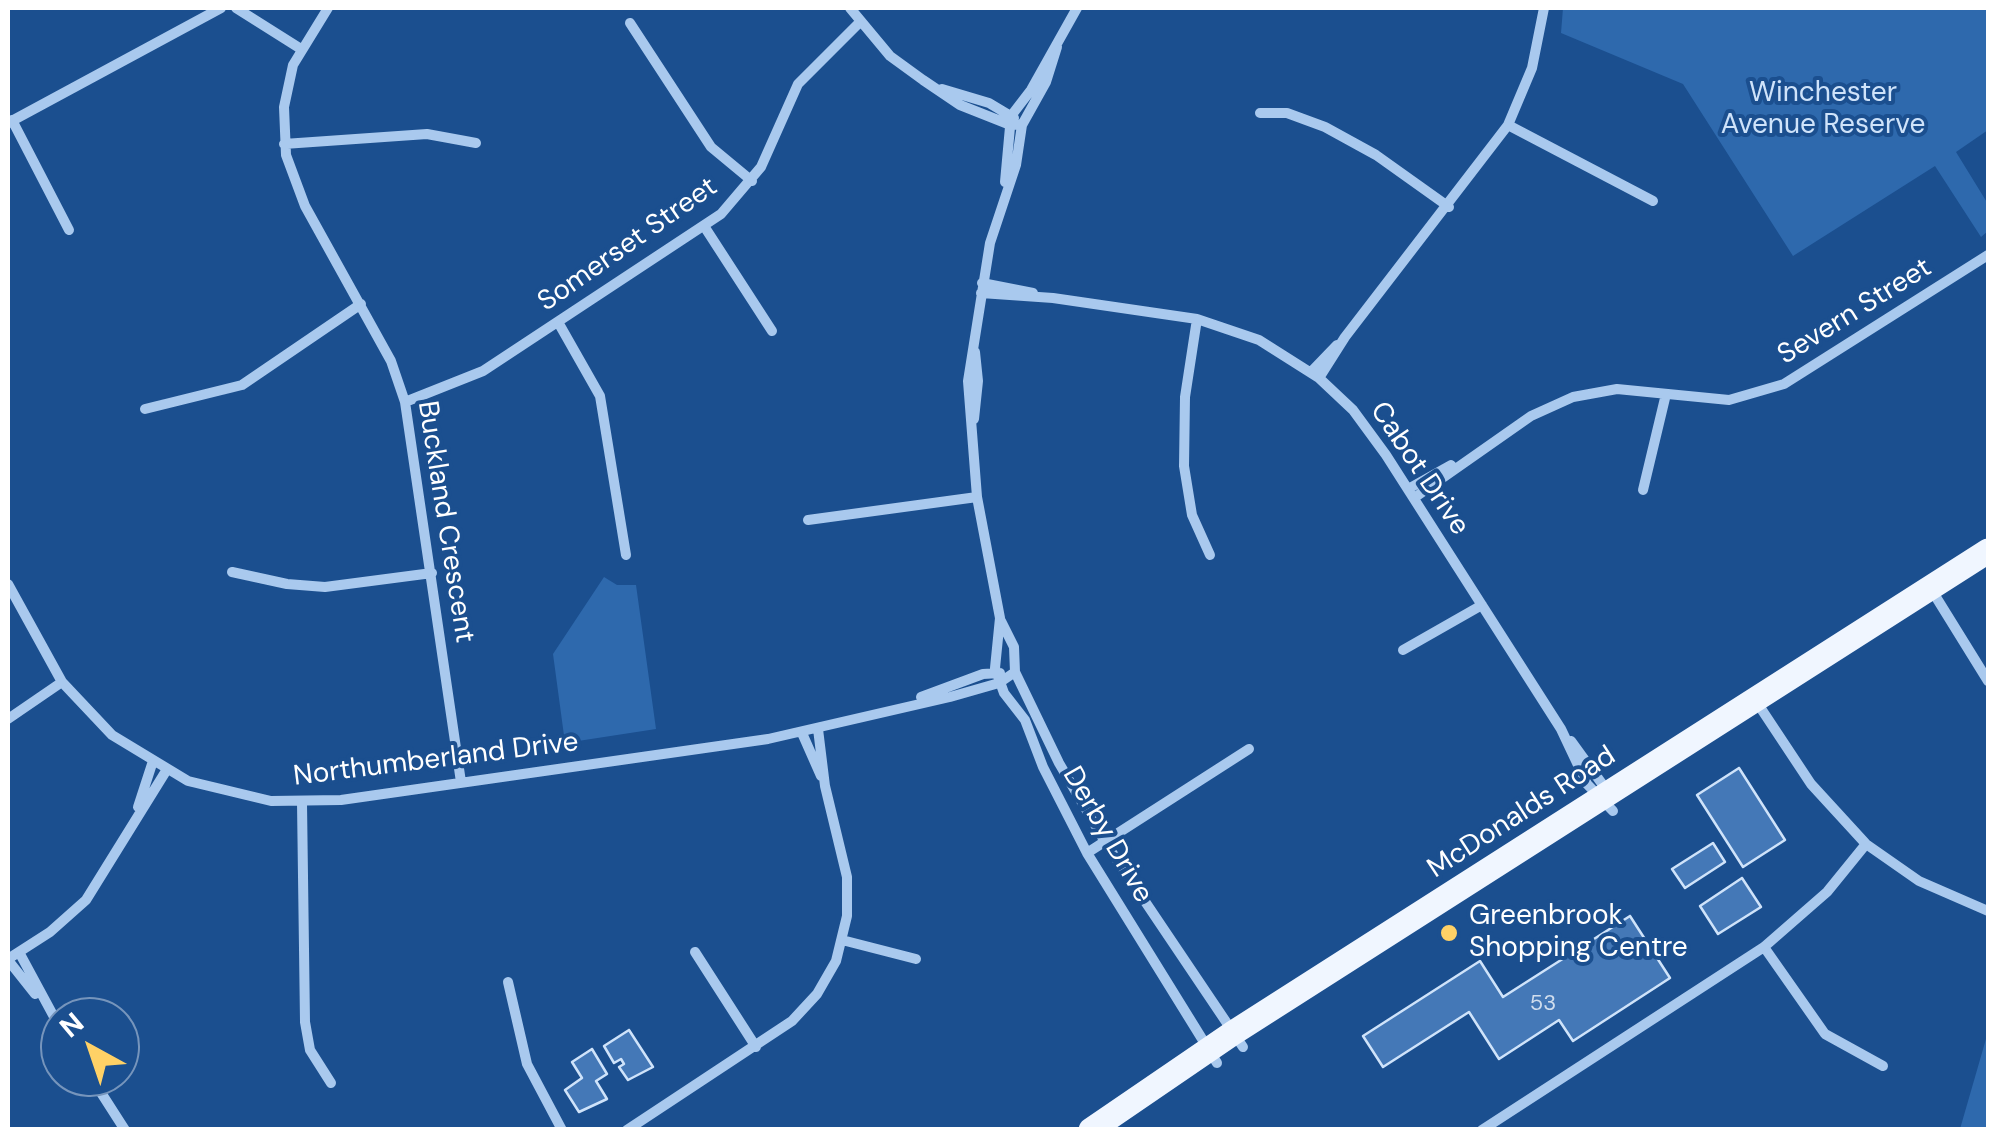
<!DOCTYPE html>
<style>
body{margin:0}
#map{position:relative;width:1996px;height:1137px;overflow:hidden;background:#1b4f8f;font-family:"DM Sans",sans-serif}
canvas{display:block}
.frame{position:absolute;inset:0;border:10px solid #fff;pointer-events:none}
.north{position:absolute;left:40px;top:997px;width:100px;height:100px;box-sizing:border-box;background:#1b4f8f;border:2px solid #7695bc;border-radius:50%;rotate:320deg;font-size:28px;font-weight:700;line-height:40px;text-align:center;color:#fff}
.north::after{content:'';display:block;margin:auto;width:35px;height:45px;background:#ffd166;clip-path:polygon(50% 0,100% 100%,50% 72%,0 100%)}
</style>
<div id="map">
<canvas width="1996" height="1137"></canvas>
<div class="frame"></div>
<div class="north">N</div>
</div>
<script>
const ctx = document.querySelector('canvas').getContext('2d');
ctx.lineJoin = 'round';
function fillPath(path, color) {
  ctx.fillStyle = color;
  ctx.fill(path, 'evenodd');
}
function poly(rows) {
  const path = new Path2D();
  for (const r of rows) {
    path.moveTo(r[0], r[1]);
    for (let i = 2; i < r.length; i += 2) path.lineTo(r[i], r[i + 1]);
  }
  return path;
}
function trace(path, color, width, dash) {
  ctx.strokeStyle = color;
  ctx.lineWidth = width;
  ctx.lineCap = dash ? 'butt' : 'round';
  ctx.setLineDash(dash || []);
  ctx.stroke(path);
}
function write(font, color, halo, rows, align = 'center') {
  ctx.font = font + ' "DM Sans",sans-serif';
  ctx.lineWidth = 8;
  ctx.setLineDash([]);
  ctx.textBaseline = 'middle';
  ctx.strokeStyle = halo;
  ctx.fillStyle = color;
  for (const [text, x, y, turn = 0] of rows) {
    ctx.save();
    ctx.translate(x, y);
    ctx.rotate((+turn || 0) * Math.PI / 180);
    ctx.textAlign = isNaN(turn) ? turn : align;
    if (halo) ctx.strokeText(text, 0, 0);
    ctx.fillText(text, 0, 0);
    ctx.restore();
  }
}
fillPath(poly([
 [1563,8,1988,8,1988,130,1956,152,1988,204,1988,231,1981,237,1935,166,1793,256,1683,84,1561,33],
 [604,577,617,585,636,585,656,729,565,743,553,654],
 [1988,1032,1988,1129,1960,1129]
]), '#2e69ad');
const building = poly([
 [1739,768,1785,840,1743,867,1697,795,1739,768],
 [1713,843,1725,862,1685,888,1672,869,1713,843],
 [1742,878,1761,907,1718,934,1700,906,1742,878],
 [1630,916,1670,978,1573,1041,1559,1020,1499,1059,1469,1012,1383,1067,1363,1036,1480,961,1503,997,1630,916],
 [629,1030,653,1067,628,1080,619,1067,624,1064,621,1059,614,1063,604,1046,629,1030],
 [592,1049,607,1074,596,1081,607,1099,579,1112,565,1090,582,1078,572,1062,592,1049]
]);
fillPath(building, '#4478b7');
trace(building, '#cfe3fa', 2.5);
trace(poly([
 [236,8,301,49],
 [328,8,293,65,284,107,286,155,305,206,391,361,405,402,461,782],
 [850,8,890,56,923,80,960,105,1008,124,1022,125],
 [630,23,711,147,752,181],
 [1057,47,1046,82,1022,125,1016,165,990,243,968,381,977,497,1000,618,995,668,1004,693,1025,720,1043,767,1087,853,1217,1063],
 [942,89,989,103,1014,118],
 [1260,113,1287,113,1325,127,1376,155,1449,207],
 [12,120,69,230],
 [8,123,221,8],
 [1508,125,1653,201],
 [284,144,427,134,476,143],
 [1005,182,1011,116,1031,90,1077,8],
 [704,226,772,331],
 [982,283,1033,293],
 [981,293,1053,298,1197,319,1259,340,1319,378,1353,410,1386,455,1561,729,1587,784,1613,811],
 [1197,319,1185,397,1184,466,1192,515,1210,555],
 [558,322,600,396,626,555],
 [1311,372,1337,345],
 [1319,378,1345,337,1508,125,1532,68,1544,8],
 [405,402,483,371,721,214,761,167,798,84,860,22],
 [145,409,242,385,361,304],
 [974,419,978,381,975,352],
 [1408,489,1451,465],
 [1643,490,1666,394],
 [1414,498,1531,416,1573,397,1617,389,1729,400,1784,384,1988,255],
 [808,520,977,497],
 [232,572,287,584,325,587,432,573],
 [8,584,62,682,112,735,188,781,271,801,341,800,768,739,950,697,999,683,1015,672],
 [1931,589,1988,681],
 [1001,621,1014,647,1015,672,1059,763,1105,842,1243,1047],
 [1403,650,1482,605],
 [921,697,983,674,1000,673],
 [1756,701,1811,784,1866,844,1919,881,1988,911],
 [8,719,62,682],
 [802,733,821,776],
 [1571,741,1608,792],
 [302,803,305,1022,310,1050,331,1083],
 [138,807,152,764],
 [1087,853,1249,749],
 [842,940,916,959],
 [1764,947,1825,1034,1883,1066],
 [19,952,60,1028],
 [695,952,756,1047],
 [8,959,50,932,86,900,166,771],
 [8,960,35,994],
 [508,982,527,1064,562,1130],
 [91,1077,125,1130],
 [627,1130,792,1021,817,994,836,961,847,916,847,877,825,786,818,729],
 [1482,1130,1764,947,1827,892,1866,844]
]), '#a9c9ee', 10);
trace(poly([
 [1091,1130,1233,1033,1988,551]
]), '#f0f6ff', 25);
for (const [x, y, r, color] of [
 [1449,933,10,"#ffd166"]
]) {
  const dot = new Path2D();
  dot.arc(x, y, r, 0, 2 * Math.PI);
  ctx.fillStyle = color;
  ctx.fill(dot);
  trace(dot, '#1b4f8f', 4);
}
write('22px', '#d0dded', null, [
 ["53",1543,1004]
]);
write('28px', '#cfe3fa', '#1b4f8f', [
 ["Winchester",1823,94],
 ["Avenue Reserve",1823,126]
]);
write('28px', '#fff', '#1b4f8f', [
 ["Somerset Street",628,245,-35],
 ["Severn Street",1855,312,-32],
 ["Cabot Drive",1419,469,56],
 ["Buckland Crescent",445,522,81],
 ["Northumberland Drive",436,760,-7],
 ["McDonalds Road",1522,813,-33],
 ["Derby Drive",1107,835,60]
]);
write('28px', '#fff', '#1b4f8f', [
 ["Greenbrook",1469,917],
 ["Shopping Centre",1469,949]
], 'left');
</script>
